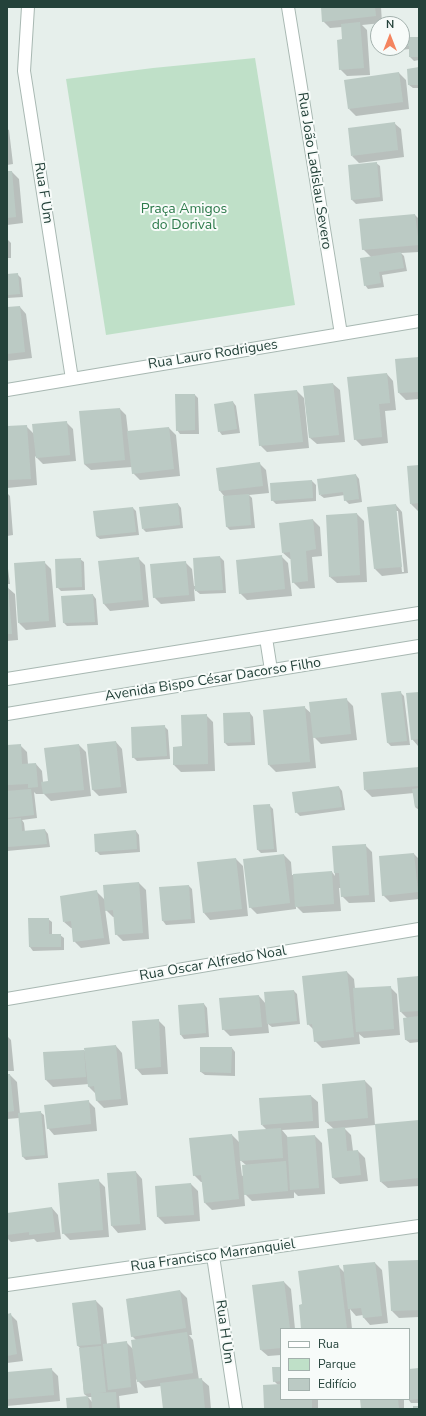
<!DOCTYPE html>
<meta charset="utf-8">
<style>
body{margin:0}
#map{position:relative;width:426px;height:1416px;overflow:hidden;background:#e6efeb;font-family:"Nunito Sans",sans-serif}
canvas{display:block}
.frame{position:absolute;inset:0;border:8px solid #24423a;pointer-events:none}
.legend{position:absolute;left:280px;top:1328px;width:130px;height:72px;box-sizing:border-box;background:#f7fbf9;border:1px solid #a3b1ad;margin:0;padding:5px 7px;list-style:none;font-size:12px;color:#24423a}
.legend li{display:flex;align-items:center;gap:8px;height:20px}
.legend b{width:20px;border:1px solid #a3b1ad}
.north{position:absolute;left:370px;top:16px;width:40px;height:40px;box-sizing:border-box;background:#f7fbf9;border:1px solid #a3b1ad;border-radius:50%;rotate:0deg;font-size:11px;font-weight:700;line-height:16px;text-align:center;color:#24423a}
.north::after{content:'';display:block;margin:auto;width:14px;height:18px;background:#f4845f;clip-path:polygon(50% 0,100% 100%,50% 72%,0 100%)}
</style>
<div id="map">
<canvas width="426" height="1416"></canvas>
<div class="frame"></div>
<ul class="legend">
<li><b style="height:5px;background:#fff"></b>Rua</li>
<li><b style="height:11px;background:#bfe0c8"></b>Parque</li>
<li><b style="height:11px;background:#bbcac4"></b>Edifício</li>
</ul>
<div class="north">N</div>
</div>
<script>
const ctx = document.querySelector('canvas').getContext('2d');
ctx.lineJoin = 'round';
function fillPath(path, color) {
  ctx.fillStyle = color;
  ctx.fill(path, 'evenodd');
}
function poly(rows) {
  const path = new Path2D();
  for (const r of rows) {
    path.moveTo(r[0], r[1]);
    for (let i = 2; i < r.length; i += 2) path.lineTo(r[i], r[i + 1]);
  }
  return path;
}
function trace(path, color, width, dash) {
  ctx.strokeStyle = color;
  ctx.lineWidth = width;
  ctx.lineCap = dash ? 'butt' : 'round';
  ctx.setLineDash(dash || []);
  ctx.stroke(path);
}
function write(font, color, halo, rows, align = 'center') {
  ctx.font = font + ' "Nunito Sans",sans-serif';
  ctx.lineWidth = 4;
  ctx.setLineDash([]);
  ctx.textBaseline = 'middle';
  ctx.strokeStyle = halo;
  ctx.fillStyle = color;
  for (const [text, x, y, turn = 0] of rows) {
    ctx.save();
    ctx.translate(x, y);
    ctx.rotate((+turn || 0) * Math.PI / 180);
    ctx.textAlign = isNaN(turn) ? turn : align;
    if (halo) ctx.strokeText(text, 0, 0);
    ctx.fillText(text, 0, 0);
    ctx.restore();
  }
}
fillPath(poly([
 [255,58,295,305,106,335,66,79,153,68]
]), '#bfe0c8');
fillPath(poly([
 [322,7,381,7,382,23,362,25,367,30,370,75,347,76,340,69,343,40,342,27,330,28,323,21],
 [402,38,419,38,419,60,414,61,410,57,410,49,400,50,398,48,402,48],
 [419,68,419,88,413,88,409,85],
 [399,73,406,80,409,109,356,116,349,109],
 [394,123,401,129,404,157,359,163,352,156],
 [7,129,9,130,13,164,7,165],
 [376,163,380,166,383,201,356,204,352,200,349,166],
 [7,172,12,172,19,179,23,223,7,225],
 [415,215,419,219,419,252,401,253,404,256,407,271,382,275,384,287,368,289,365,285,371,257,363,249],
 [7,239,11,243,11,258,7,258],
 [17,274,21,278,23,297,7,298,7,275],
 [20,307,26,314,32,358,7,361,7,308],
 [419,358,419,399,406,400,399,393],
 [387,374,393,381,396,410,385,411,388,443,362,446,355,439],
 [333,384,340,390,345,442,317,444,310,438],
 [297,391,304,398,309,448,267,452,260,445],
 [195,395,198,398,199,434,180,434,177,430],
 [233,402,236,406,240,433,222,435,219,431],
 [120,409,126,415,128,432,169,428,176,435,180,476,140,480,133,473,132,467,91,470,84,464],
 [66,422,73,429,76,461,43,464,35,456,37,485,7,488,7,427,26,426,34,434],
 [260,464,266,470,269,493,249,495,252,498,255,528,230,530,227,527,224,496,220,491,217,468],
 [419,466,419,511,418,511,411,504],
 [356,475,359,479,362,502,349,504,345,500,345,495,324,498,320,495],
 [312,481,316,485,316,501,276,504,272,500],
 [7,493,10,496,13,535,7,536],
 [178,504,181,508,183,528,146,532,143,529],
 [396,505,402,512,408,573,382,576,375,569],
 [396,511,398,511,404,572,402,572],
 [133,508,136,511,139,535,100,539,96,536],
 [357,514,364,521,367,582,337,583,330,577],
 [313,520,320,527,322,556,312,557,315,588,300,589,293,582,291,559,290,559,283,553],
 [281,556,288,563,292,596,247,600,240,593],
 [220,557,224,561,226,593,200,594,194,589,195,601,161,604,154,597,185,562,192,569,194,586,196,586],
 [138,558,145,565,149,607,110,611,104,604,99,562],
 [80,559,84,562,85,590,61,591,57,587],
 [7,561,10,584,7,584],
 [44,562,51,569,56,627,26,630,19,623],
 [7,587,15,594,18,640,7,641],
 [93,595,96,599,98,625,67,626,64,623],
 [401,693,404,696,410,745,391,746,388,743],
 [419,693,419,746,418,746,412,739],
 [346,699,353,706,357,740,321,744,313,736,316,768,276,772,269,765,304,707,312,714],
 [250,713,253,717,255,745,228,746,225,743],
 [206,715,213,722,215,771,181,772,174,765,183,747],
 [164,726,168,730,170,759,137,761,133,757],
 [116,742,122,749,127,793,99,796,92,789],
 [20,745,27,752,28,764,36,764,42,771,43,782,49,782,79,745,86,752,91,796,51,801,44,794,36,794,34,792,37,818,22,820,24,823,25,832,45,830,48,834,50,847,7,851,7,746],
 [419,768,419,810,415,807,414,793,372,797,365,790],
 [339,787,342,791,345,810,300,816,296,812],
 [269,805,273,809,277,852,261,853,258,850],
 [136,831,139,835,140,852,100,855,96,851],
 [365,845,372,852,375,902,349,903,342,896,341,888,339,888,341,911,303,913,296,906,296,909,257,914,250,907,284,855,291,862,292,875,332,872,335,876,333,847],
 [414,854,419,859,419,899,390,902,383,895],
 [236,859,243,866,248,916,210,920,204,913],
 [139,883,146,890,149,939,123,941,116,934,115,917,113,917,105,909,110,944,81,948,74,941,73,928,71,928,64,922,97,892,105,900],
 [189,886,192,889,195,923,166,925,163,921,161,888],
 [48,919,52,922,52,935,60,935,64,938,64,950,33,951,30,947],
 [347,972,354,979,355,989,390,987,397,994,400,1035,364,1038,359,1034,360,1044,322,1048,315,1041,313,1029,308,1024],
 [419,977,419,1042,410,1043,406,1040,407,1018,401,1012],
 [294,991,297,994,300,1024,272,1027,268,1024,269,1033,230,1036,223,1029,259,996,266,1004],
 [204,1004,207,1008,209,1037,184,1039,181,1035,179,1006],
 [158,1020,165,1027,168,1074,142,1075,136,1068],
 [7,1036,11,1040,14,1071,7,1071],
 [116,1046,122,1053,128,1105,104,1108,97,1101,96,1094,89,1087,89,1084,53,1087,46,1080,44,1053,86,1051],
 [232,1048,235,1052,235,1076,205,1075,201,1072],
 [7,1075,10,1075,17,1082,20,1114,40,1112,44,1115,48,1158,26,1160,23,1157,19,1118,7,1119],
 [365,1081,372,1088,375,1125,344,1128,351,1135,353,1151,358,1151,365,1158,368,1181,340,1184,333,1178,334,1129,326,1122],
 [311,1096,318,1102,319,1128,282,1130,287,1136,288,1138,315,1136,322,1143,325,1194,298,1196,294,1192,294,1198,252,1201,244,1193,245,1206,212,1210,205,1203,203,1182,201,1182,194,1175,232,1135,240,1143,267,1130,262,1125],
 [240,1160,246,1165,244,1175,242,1176],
 [88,1101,95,1108,97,1131,54,1135,48,1128],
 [419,1121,419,1186,388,1188,381,1182],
 [136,1172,142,1179,146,1230,118,1233,112,1226],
 [98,1180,105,1187,109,1237,70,1240,63,1233],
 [191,1184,198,1191,200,1221,165,1224,158,1217],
 [52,1208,58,1215,61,1239,37,1242,34,1239,11,1242,7,1238,7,1214],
 [419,1261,419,1317,399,1318,392,1311],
 [375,1263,382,1270,388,1323,370,1325,364,1318,363,1315,356,1316,350,1309,352,1329,302,1329,303,1305,339,1267,345,1273],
 [284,1282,291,1289,295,1329,281,1329,281,1355,268,1356,261,1350],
 [180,1291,187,1298,192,1335,189,1335,193,1340,199,1380,202,1380,209,1386,211,1409,164,1409,161,1386,145,1388,136,1379,138,1393,119,1396,120,1409,68,1409,67,1399,88,1397,84,1394,80,1349,81,1349,78,1346,74,1304,96,1301,103,1308,107,1344,126,1342,133,1349,132,1341,136,1340,132,1336,127,1299],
 [88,1397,92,1397,92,1402],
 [10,1314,17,1321,23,1361,7,1363,7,1315],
 [281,1368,281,1399,318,1399,318,1409,266,1409,265,1408,278,1385,274,1381],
 [51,1369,58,1376,60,1401,7,1406,7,1373],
 [419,1369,419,1403,411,1403,408,1399,409,1399,409,1370],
 [361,1399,404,1399,404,1409,362,1409]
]), '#0003');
fillPath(poly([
 [321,7,375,7,376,16,322,22],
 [360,22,364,68,339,70,337,40,342,39,341,24],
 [402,37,419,37,419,57,409,57,409,46,402,46],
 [419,67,419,85,408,85,407,69],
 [399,72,403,102,348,109,344,80],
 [395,122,398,150,351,156,348,128],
 [377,162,380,197,351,200,348,165],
 [7,171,12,171,16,217,7,218],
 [415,214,419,245,362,250,359,219],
 [401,252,404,268,379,272,381,283,364,286,360,258],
 [18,273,20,294,7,295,7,274],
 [20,306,25,352,7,354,7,307],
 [419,357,419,392,398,393,395,359],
 [387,373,390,403,379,404,382,437,354,440,347,377],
 [333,383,339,435,309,438,303,386],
 [297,390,303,442,259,446,254,394],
 [175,394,195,394,195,430,176,431],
 [233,401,237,429,218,432,214,404],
 [120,408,125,460,84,464,79,411],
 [67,421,70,455,36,458,32,424],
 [27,425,31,479,7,480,7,426],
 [169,427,174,469,132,474,127,431],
 [260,462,263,486,219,491,216,468],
 [419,465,419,503,410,504,407,466],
 [356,474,359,499,344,501,343,492,319,495,317,479],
 [312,480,313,498,271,501,270,483],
 [249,494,251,525,226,527,223,496],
 [178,503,180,525,142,529,139,507],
 [396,504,402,567,374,569,367,507],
 [133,507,136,532,96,536,93,511],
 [357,513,360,575,329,577,326,515],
 [313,519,316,549,306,551,308,581,292,583,290,552,282,553,279,523],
 [282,555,285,589,239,594,236,560],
 [220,556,223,590,195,591,193,558],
 [139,557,143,600,103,604,98,561],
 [81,558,82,587,56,588,55,559],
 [45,561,49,621,18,623,14,563],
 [186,561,189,595,153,598,150,564],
 [7,586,8,586,12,634,7,634],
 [93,594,95,622,63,623,61,596],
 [401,691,407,741,387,743,381,693],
 [419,692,419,739,411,740,406,693],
 [347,698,351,734,313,738,309,702],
 [305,706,310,762,268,765,263,710],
 [250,712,251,742,224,743,223,713],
 [207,714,208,764,173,765,173,747,182,746,181,715],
 [165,725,167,756,132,758,131,727],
 [116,741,121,787,92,790,87,744],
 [21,744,22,764,36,763,38,787,28,788,28,784,7,785,7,745],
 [79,744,84,790,43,794,41,782,48,781,44,748],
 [419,767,419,786,364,790,363,772],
 [339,786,342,807,295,813,292,792],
 [419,788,419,806,415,807,412,789],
 [31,789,34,815,7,818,7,791],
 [270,804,274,849,257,850,253,805],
 [21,818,22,831,45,829,47,844,7,847,7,819],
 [136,830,137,849,95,852,94,834],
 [366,844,369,895,341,897,339,873,334,873,332,846],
 [414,853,418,892,382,896,379,856],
 [284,854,290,903,249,908,243,859],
 [236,858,242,909,203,913,197,862],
 [332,871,334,904,295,907,293,874],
 [139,882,143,933,115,935,113,910,105,911,103,885],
 [189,885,191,919,162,921,159,887],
 [97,890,104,938,73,942,71,921,63,922,60,896],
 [28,918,49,918,49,934,61,934,61,947,29,947],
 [347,971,354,1037,314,1042,312,1024,307,1025,302,976],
 [419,976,419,1011,400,1012,397,978],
 [391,986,394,1029,356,1032,353,988],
 [294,990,297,1021,267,1024,264,992],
 [259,995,262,1027,222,1030,219,998],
 [204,1003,206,1033,180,1035,178,1005],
 [419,1016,419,1039,405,1040,403,1018],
 [159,1019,161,1067,135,1069,132,1021],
 [116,1045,121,1099,96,1101,94,1086,88,1087,84,1048],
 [200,1047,232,1047,231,1073,200,1072],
 [84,1050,86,1077,45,1080,43,1052],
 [7,1074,10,1074,14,1111,7,1112],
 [365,1080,368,1118,325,1122,322,1084],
 [311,1095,313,1121,261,1125,259,1098],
 [89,1100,91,1124,47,1129,44,1105],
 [41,1111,45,1155,22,1157,18,1113],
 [419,1120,419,1178,380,1182,375,1124],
 [345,1127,347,1151,358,1150,361,1175,332,1178,327,1129],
 [281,1128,283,1158,240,1161,238,1131],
 [232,1134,239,1199,204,1203,201,1175,193,1176,189,1138],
 [315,1135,319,1188,290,1190,287,1137],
 [286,1161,288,1191,244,1195,242,1165],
 [136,1171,140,1224,111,1226,107,1173],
 [99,1179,103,1230,62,1234,58,1183],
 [191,1183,194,1215,157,1217,155,1186],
 [52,1207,55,1232,29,1235,29,1232,7,1235,7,1213],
 [419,1260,419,1310,391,1311,388,1261],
 [375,1262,382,1316,363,1318,361,1308,348,1309,343,1265],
 [339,1265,347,1329,301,1329,299,1305,302,1304,298,1271],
 [284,1281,290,1329,281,1329,281,1348,260,1350,252,1285],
 [180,1290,186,1328,131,1337,126,1299],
 [96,1300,101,1344,77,1346,72,1303],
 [11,1313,17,1354,7,1356,7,1314],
 [187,1332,193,1373,137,1382,131,1340],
 [127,1341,131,1387,108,1390,103,1344],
 [101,1346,106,1392,97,1393,116,1392,117,1409,92,1409,91,1393,84,1394,79,1348],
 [272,1367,281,1367,281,1381,273,1382],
 [52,1368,54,1395,7,1399,7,1372],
 [419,1368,419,1399,409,1400,409,1369],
 [202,1378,205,1409,163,1409,160,1383],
 [281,1384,281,1399,312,1399,312,1409,264,1408,263,1385],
 [88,1396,89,1409,67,1409,66,1398],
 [360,1399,398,1399,399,1409,361,1409],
 [413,1406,419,1406,419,1409,413,1409]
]), '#bbcac4');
const minor = poly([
 [28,7,24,71,72,379],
 [288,7,341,334],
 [7,390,419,321],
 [266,638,271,670],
 [7,679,419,613],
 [7,714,419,646],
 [7,999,419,929],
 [213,1256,236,1409],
 [7,1285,419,1226]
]);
trace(minor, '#a8b8b2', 14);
trace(minor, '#fff', 12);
write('14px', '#24423a', '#f7fbf9', [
 ["Rua João Ladislau Severo",314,171,81],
 ["Rua F Um",43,193,81],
 ["Rua Lauro Rodrigues",213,355,-9],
 ["Avenida Bispo César Dacorso Filho",213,680,-9],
 ["Rua Oscar Alfredo Noal",213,964,-10],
 ["Rua Francisco Marranquiel",213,1256,-8],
 ["Rua H Um",224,1332,82]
]);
write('14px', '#2d7a4b', '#f7fbf9', [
 ["Praça Amigos",184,210],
 ["do Dorival",184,226]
]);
</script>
